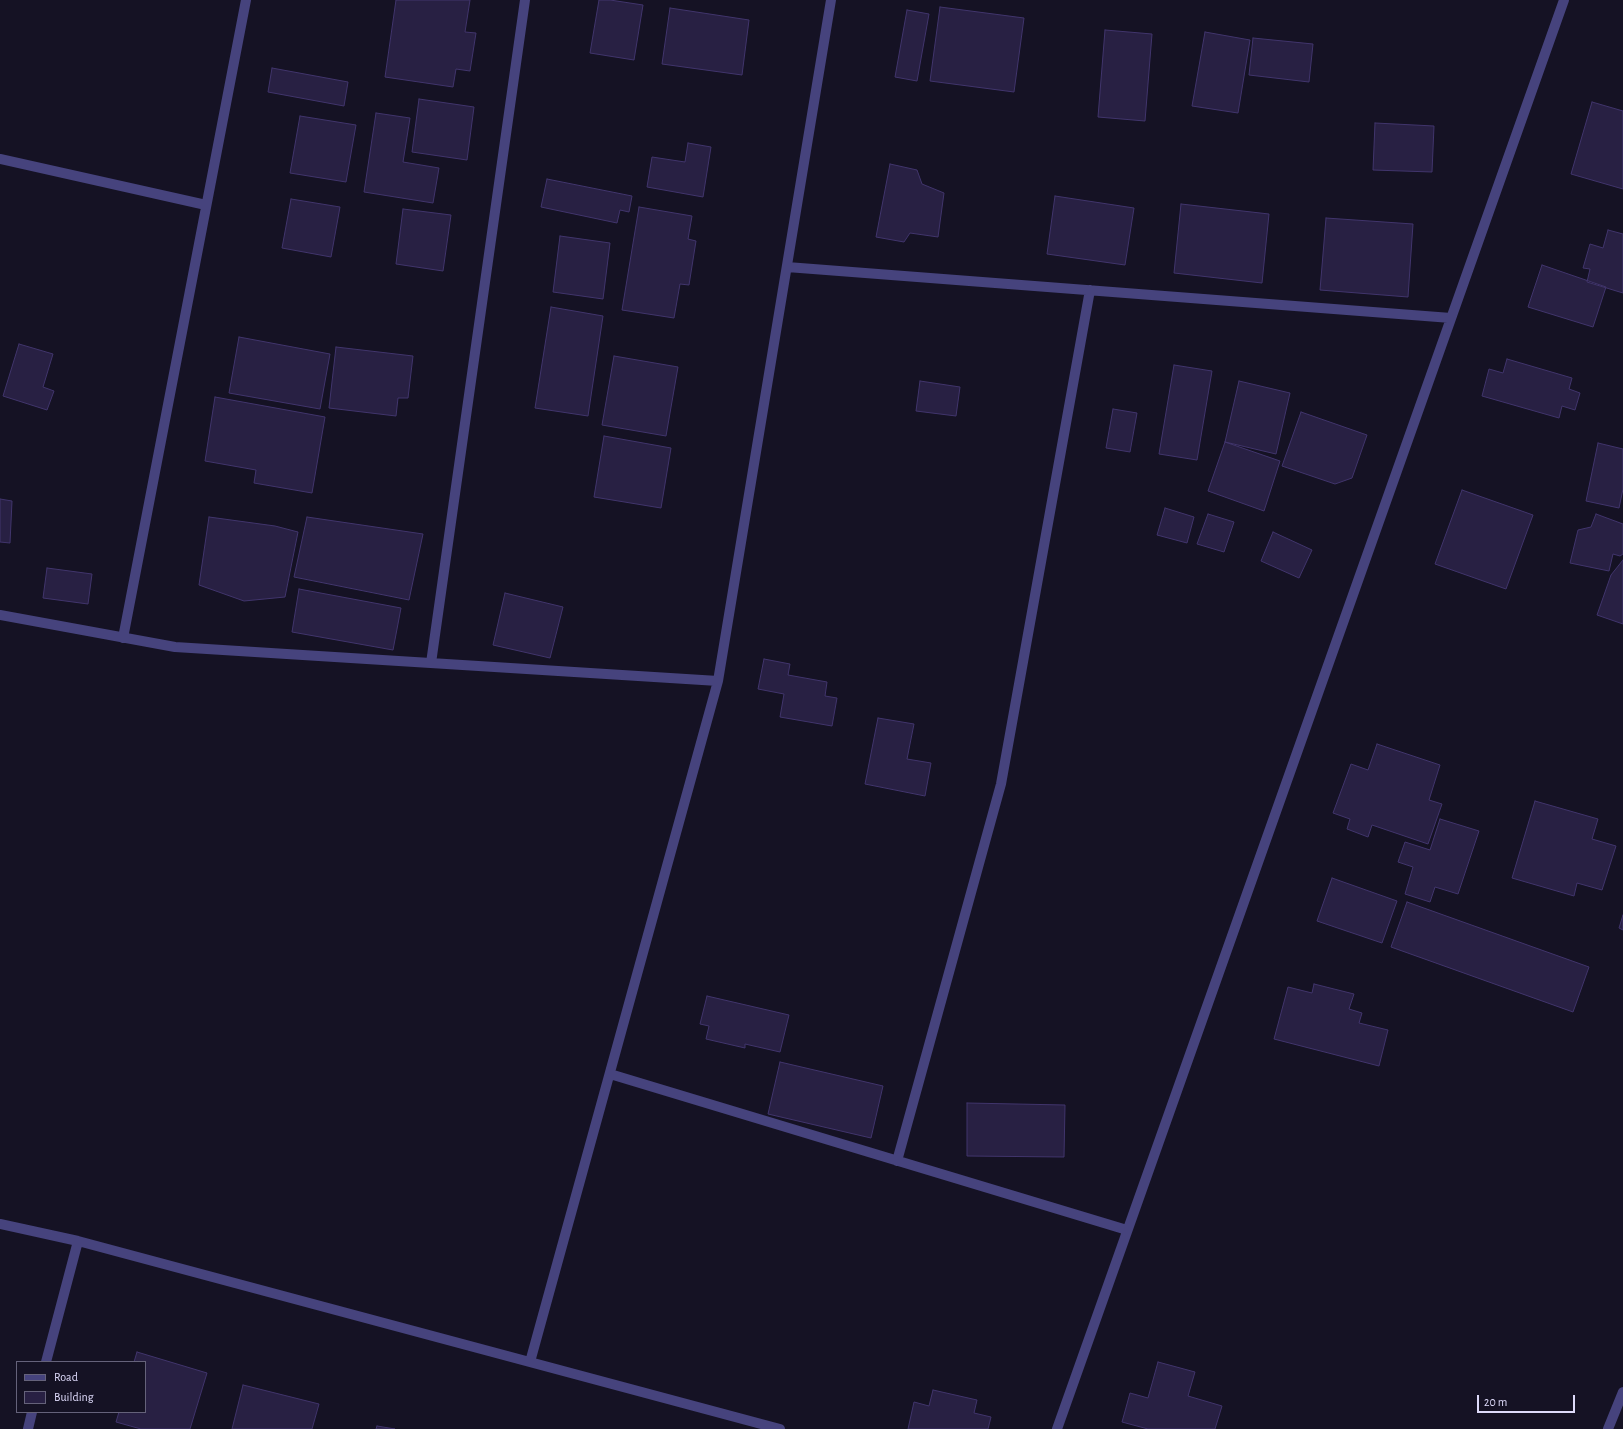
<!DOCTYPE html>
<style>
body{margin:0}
#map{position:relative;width:1623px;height:1429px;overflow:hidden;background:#151224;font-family:"Alegreya Sans",sans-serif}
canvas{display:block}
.legend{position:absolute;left:16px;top:1361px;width:130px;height:52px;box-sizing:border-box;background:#151224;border:1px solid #65627a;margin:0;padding:5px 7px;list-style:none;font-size:12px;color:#dedafa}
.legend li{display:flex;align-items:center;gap:8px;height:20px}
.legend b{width:20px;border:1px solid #65627a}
.scale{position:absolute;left:1477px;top:1395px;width:98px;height:18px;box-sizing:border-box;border:2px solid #dedafa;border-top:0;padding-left:5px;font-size:12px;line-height:14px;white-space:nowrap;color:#dedafa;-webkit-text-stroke:3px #151224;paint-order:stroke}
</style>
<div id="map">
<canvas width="1623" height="1429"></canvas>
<ul class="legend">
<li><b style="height:5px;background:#46437d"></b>Road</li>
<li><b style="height:11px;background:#282043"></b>Building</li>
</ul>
<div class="scale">20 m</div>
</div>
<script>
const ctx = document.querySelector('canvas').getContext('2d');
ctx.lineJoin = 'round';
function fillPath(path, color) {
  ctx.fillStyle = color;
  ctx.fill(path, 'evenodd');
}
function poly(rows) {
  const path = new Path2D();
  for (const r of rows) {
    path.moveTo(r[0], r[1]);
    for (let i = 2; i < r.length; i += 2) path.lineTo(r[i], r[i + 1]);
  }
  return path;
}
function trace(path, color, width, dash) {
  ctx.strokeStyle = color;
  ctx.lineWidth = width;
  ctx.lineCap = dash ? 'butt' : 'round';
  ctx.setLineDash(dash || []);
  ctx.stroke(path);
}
const building = poly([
 [396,0,470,0,465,32,476,33,470,71,456,69,453,87,385,77,396,0],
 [599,0,610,0,643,5,634,60,590,53,599,0],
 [940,7,1024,18,1014,92,930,81,940,7],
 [670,8,749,20,742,75,662,64,670,8],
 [907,10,929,14,917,81,895,77,907,10],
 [1105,30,1152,34,1145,121,1098,117,1105,30],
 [1205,32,1250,40,1238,113,1192,106,1205,32],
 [1253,38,1313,44,1309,82,1249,75,1253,38],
 [272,68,348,82,344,106,268,92,272,68],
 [419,99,474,107,467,160,412,152,419,99],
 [1592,102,1623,111,1623,189,1571,174,1592,102],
 [376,113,410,118,403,162,439,168,433,203,364,192,376,113],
 [300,116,356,125,346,182,290,173,300,116],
 [1375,123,1434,126,1432,172,1373,170,1375,123],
 [688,143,711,147,703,197,647,187,652,157,685,162,688,143],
 [890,164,917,170,922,184,944,193,938,237,910,233,904,242,876,237,890,164],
 [547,179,632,196,629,212,620,210,617,223,541,207,547,179],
 [1055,196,1134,208,1125,265,1047,254,1055,196],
 [291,199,340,207,331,257,282,248,291,199],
 [1181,204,1269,214,1262,283,1174,273,1181,204],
 [639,207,692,216,688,239,696,241,689,285,680,284,674,318,622,310,639,207],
 [403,209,451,215,443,271,396,264,403,209],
 [1326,218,1413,224,1408,297,1320,290,1326,218],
 [1608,230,1623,234,1623,293,1587,282,1590,269,1583,268,1590,244,1603,248,1608,230],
 [560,236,610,243,603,299,553,292,560,236],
 [1542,265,1606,287,1593,327,1528,307,1542,265],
 [551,307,603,316,588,416,535,408,551,307],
 [239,337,330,354,320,409,229,393,239,337],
 [19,344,53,354,43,387,54,391,47,410,3,396,19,344],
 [336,347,413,356,408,398,398,398,396,416,329,408,336,347],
 [614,356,678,367,666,436,602,425,614,356],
 [1507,359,1572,378,1569,389,1580,393,1575,410,1562,406,1559,418,1482,396,1489,369,1503,373,1507,359],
 [1174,365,1212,371,1197,460,1159,454,1174,365],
 [920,381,960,387,956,416,916,411,920,381],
 [1239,381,1290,393,1276,454,1225,442,1239,381],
 [215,397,325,417,312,493,254,483,256,470,205,461,215,397],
 [1113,409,1137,413,1130,452,1106,448,1113,409],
 [1301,412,1367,435,1352,478,1335,484,1282,466,1301,412],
 [604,436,671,448,661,508,594,497,604,436],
 [1225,442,1280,461,1264,511,1208,491,1225,442],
 [1598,443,1623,449,1623,489,1619,508,1586,501,1598,443],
 [1462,490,1533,515,1506,589,1435,564,1462,490],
 [0,499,12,501,10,543,0,542,0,499],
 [1165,508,1194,517,1187,543,1157,535,1165,508],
 [1208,514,1234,522,1224,552,1197,544,1208,514],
 [1596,514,1623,524,1623,554,1620,556,1613,554,1609,571,1570,563,1578,530,1591,527,1596,514],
 [209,517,275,526,298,532,285,597,244,601,199,585,209,517],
 [307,517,423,534,409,600,294,577,307,517],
 [1273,532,1312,550,1299,578,1261,561,1273,532],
 [1623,560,1623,624,1597,615,1611,575,1623,560],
 [47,568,92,574,88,604,43,598,47,568],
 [299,589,401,608,393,650,292,632,299,589],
 [505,593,563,607,550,658,493,645,505,593],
 [764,659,790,664,788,675,827,682,825,696,837,698,832,726,780,717,784,694,758,689,764,659],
 [878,718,914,724,907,759,931,763,925,796,865,784,878,718],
 [1377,744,1440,765,1429,800,1442,804,1428,844,1372,825,1368,837,1347,829,1350,819,1333,813,1351,764,1368,770,1377,744],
 [1535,801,1598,819,1592,839,1616,846,1602,890,1577,883,1574,896,1512,878,1535,801],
 [1440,819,1479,831,1458,894,1435,887,1430,902,1405,894,1413,867,1398,862,1405,842,1430,850,1440,819],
 [1332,878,1397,901,1382,943,1317,921,1332,878],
 [1407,902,1589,967,1573,1012,1391,947,1407,902],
 [1623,915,1623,930,1619,928,1623,915],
 [1314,984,1354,994,1349,1009,1362,1013,1359,1023,1388,1030,1379,1066,1274,1039,1288,987,1312,993,1314,984],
 [707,996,789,1015,780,1052,745,1044,745,1048,706,1039,709,1026,700,1024,707,996],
 [780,1062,883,1086,871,1138,768,1114,780,1062],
 [967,1103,1065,1105,1064,1157,967,1156,967,1103],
 [137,1352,207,1373,190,1429,141,1429,116,1422,119,1412,145,1412,145,1362,134,1362,137,1352],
 [1158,1362,1195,1372,1188,1396,1222,1406,1215,1429,1148,1429,1122,1422,1130,1393,1148,1398,1158,1362],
 [243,1385,319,1404,312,1429,232,1429,243,1385],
 [933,1390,977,1400,974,1413,991,1417,988,1429,908,1429,914,1402,929,1406,933,1390],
 [377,1426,395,1429,376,1429,377,1426]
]);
fillPath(building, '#282043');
trace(building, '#41356c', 1);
trace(poly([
 [0,159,206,205],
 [787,267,1451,318],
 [0,615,175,647,718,681],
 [123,638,246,0],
 [431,663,525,0],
 [610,1074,1127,1230],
 [897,1161,1001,784,1090,290],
 [0,1224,78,1241,780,1429],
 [46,1362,78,1241],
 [530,1362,718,681,831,0],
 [28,1429,32,1412],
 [1057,1429,1564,0],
 [1608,1429,1623,1392]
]), '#46437d', 10);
</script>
